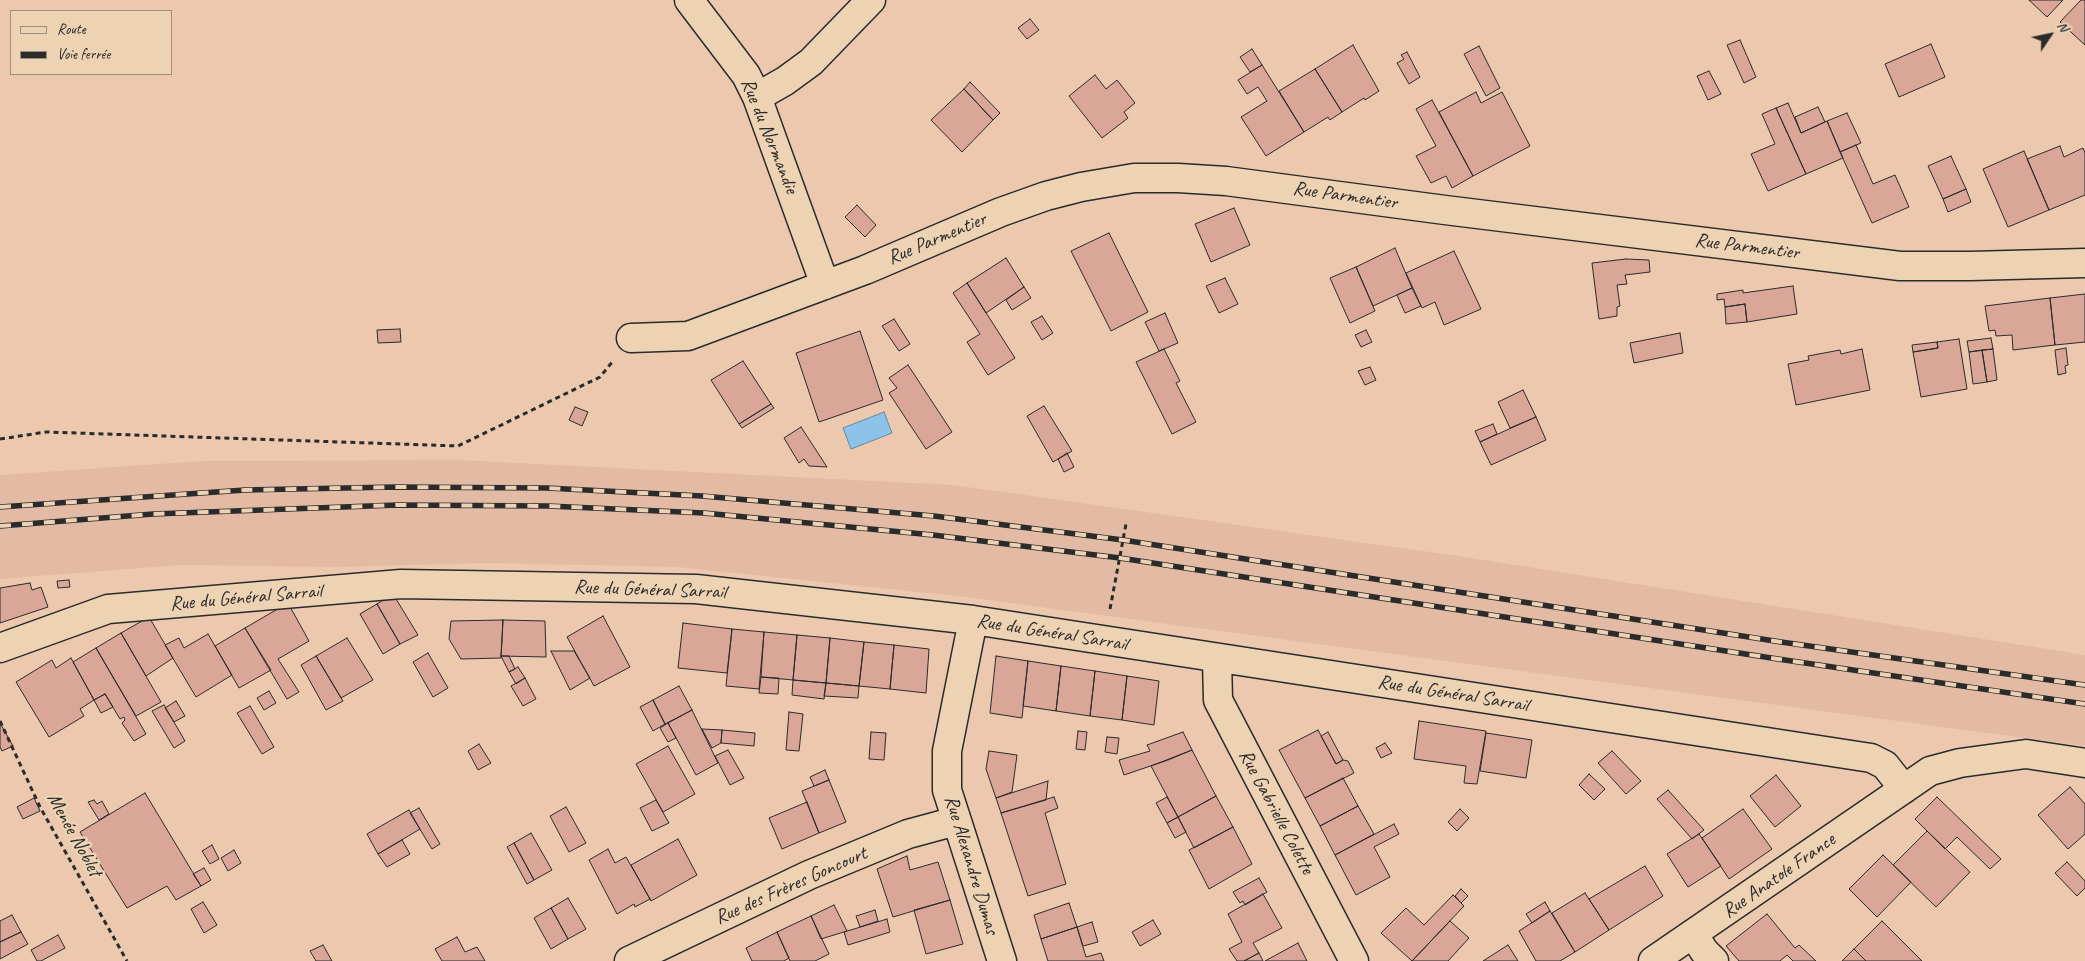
<!DOCTYPE html>
<meta charset="utf-8">
<style>
body{margin:0}
#map{position:relative;width:2085px;height:961px;overflow:hidden;background:#ecc9ae;font-family:Caveat,sans-serif}
canvas{display:block}
.legend{position:absolute;left:10px;top:10px;width:162px;height:65px;box-sizing:border-box;background:#edd3b4;border:1px solid #9f907d;margin:0;padding:6px 9px;list-style:none;font-size:15px;color:#2b2b2b}
.legend li{display:flex;align-items:center;gap:10px;height:25px}
.legend b{width:25px;border:1px solid #9f907d}
.north{position:absolute;left:2025px;top:10px;width:50px;height:50px;-webkit-text-stroke:4px #edd3b4;paint-order:stroke;rotate:56deg;font-size:14px;font-weight:700;line-height:20px;text-align:center;color:#2b2b2b}
.north::after{content:'';display:block;margin:auto;width:18px;height:22px;background:#2b2b2b;clip-path:polygon(50% 0,100% 100%,50% 72%,0 100%)}
</style>
<div id="map">
<canvas width="2085" height="961"></canvas>
<ul class="legend">
<li><b style="height:6px;background:#edd3b4"></b>Route</li>
<li><b style="height:6px;background:#2b2b2b"></b>Voie ferrée</li>
</ul>
<div class="north">N</div>
</div>
<script>
const ctx = document.querySelector('canvas').getContext('2d');
ctx.lineJoin = 'round';
function fillPath(path, color) {
  ctx.fillStyle = color;
  ctx.fill(path, 'evenodd');
}
function poly(rows) {
  const path = new Path2D();
  for (const r of rows) {
    path.moveTo(r[0], r[1]);
    for (let i = 2; i < r.length; i += 2) path.lineTo(r[i], r[i + 1]);
  }
  return path;
}
function trace(path, color, width, dash) {
  ctx.strokeStyle = color;
  ctx.lineWidth = width;
  ctx.lineCap = dash ? 'butt' : 'round';
  ctx.setLineDash(dash || []);
  ctx.stroke(path);
}
function write(font, color, halo, rows, align = 'center') {
  ctx.font = font + ' Caveat,sans-serif';
  ctx.lineWidth = 5;
  ctx.setLineDash([]);
  ctx.textBaseline = 'middle';
  ctx.strokeStyle = halo;
  ctx.fillStyle = color;
  for (const [text, x, y, turn = 0] of rows) {
    ctx.save();
    ctx.translate(x, y);
    ctx.rotate((+turn || 0) * Math.PI / 180);
    ctx.textAlign = isNaN(turn) ? turn : align;
    if (halo) ctx.strokeText(text, 0, 0);
    ctx.fillText(text, 0, 0);
    ctx.restore();
  }
}
fillPath(poly([
 [458,460,953,485,1459,556,2085,655,2085,746,957,596,677,567,487,563,335,567,181,565,0,579,0,475,201,461]
]), '#e3bba5');
const water = poly([
 [884,412,892,433,851,449,843,428,884,412]
]);
fillPath(water, '#8dc3eb');
trace(water, '#66869e', 1);
const building = poly([
 [2029,0,2063,0,2047,17,2029,0],
 [2081,0,2085,0,2085,45,2060,22,2081,0],
 [1030,19,1039,30,1027,39,1018,28,1030,19],
 [1740,40,1756,77,1744,83,1727,45,1740,40],
 [1931,44,1945,77,1899,97,1885,64,1931,44],
 [1353,45,1379,91,1365,100,1364,98,1342,112,1315,69,1353,45],
 [1479,46,1500,88,1486,96,1464,54,1479,46],
 [1252,49,1262,65,1250,72,1240,57,1252,49],
 [1407,52,1420,77,1409,84,1397,63,1404,59,1401,55,1407,52],
 [1262,65,1304,132,1266,156,1241,117,1267,101,1258,87,1247,94,1238,80,1262,65],
 [1315,69,1342,112,1330,120,1328,117,1304,132,1279,91,1315,69],
 [1709,71,1721,94,1708,100,1697,76,1709,71],
 [1095,75,1106,89,1117,80,1135,103,1124,112,1128,118,1102,138,1069,96,1095,75],
 [970,82,1000,113,993,120,964,89,970,82],
 [964,89,993,120,962,152,931,120,964,89],
 [1476,92,1481,103,1502,92,1530,146,1473,176,1439,112,1476,92],
 [1432,100,1473,176,1452,188,1446,176,1431,183,1416,156,1436,146,1416,109,1432,100],
 [1788,103,1801,133,1827,121,1843,158,1806,174,1776,108,1788,103],
 [1818,107,1825,122,1801,133,1795,117,1818,107],
 [1776,108,1806,174,1768,191,1751,154,1775,144,1762,114,1776,108],
 [1847,113,1861,143,1840,152,1827,121,1847,113],
 [1856,145,1873,184,1895,175,1909,207,1872,223,1840,152,1856,145],
 [2060,146,2064,157,2083,148,2085,153,2085,195,2049,210,2027,159,2060,146],
 [2024,151,2049,210,2008,227,1983,169,2024,151],
 [1951,156,1966,189,1943,199,1928,166,1951,156],
 [1966,189,1971,202,1948,212,1943,199,1966,189],
 [857,205,876,225,865,237,845,217,857,205],
 [1234,208,1250,245,1211,262,1195,224,1234,208],
 [1109,233,1148,312,1111,331,1071,251,1109,233],
 [1395,248,1412,288,1373,306,1356,267,1395,248],
 [1454,251,1481,309,1444,325,1435,302,1422,308,1406,273,1454,251],
 [1006,258,1024,287,986,313,967,283,1006,258],
 [1626,259,1649,260,1650,272,1625,275,1627,284,1617,285,1620,306,1617,307,1617,316,1599,319,1592,263,1626,259],
 [1356,267,1375,311,1350,323,1330,278,1356,267],
 [1225,278,1238,304,1219,313,1206,286,1225,278],
 [967,283,1015,358,988,375,967,342,980,334,953,293,967,283],
 [1793,286,1797,314,1747,322,1745,304,1725,307,1724,299,1717,300,1717,294,1743,290,1743,293,1793,286],
 [1024,287,1031,298,1012,310,1006,300,1024,287],
 [1412,288,1421,306,1405,313,1397,295,1412,288],
 [2085,294,2085,342,2055,345,2050,298,2085,294],
 [2050,298,2055,345,2013,350,2012,335,1996,336,1995,330,1989,331,1985,306,2050,298],
 [1745,304,1747,322,1726,324,1725,307,1745,304],
 [1165,313,1178,343,1159,351,1145,322,1165,313],
 [1042,316,1053,333,1042,340,1031,322,1042,316],
 [894,319,910,344,899,351,882,326,894,319],
 [400,329,401,342,378,343,377,330,400,329],
 [1366,330,1372,342,1361,347,1355,335,1366,330],
 [860,331,883,400,819,422,796,353,860,331],
 [1680,333,1683,353,1634,363,1630,343,1680,333],
 [1991,338,1993,349,1969,352,1967,341,1991,338],
 [1959,339,1967,389,1921,397,1913,352,1938,348,1937,342,1959,339],
 [1937,342,1938,348,1913,352,1912,345,1937,342],
 [2066,348,2068,365,2065,366,2066,373,2058,375,2055,350,2066,348],
 [1164,349,1180,381,1176,383,1196,422,1172,434,1136,362,1164,349],
 [1862,349,1870,390,1796,405,1788,364,1809,360,1808,356,1840,350,1841,354,1862,349],
 [1993,349,1997,380,1987,382,1982,350,1993,349],
 [1982,350,1987,382,1973,384,1969,352,1982,350],
 [743,361,771,404,739,424,711,380,743,361],
 [908,365,952,432,926,449,889,393,897,388,889,378,908,365],
 [1370,367,1376,380,1365,385,1358,371,1370,367],
 [1523,390,1536,417,1510,428,1498,402,1523,390],
 [771,404,774,408,742,428,739,424,771,404],
 [1044,406,1072,451,1053,462,1027,416,1044,406],
 [575,407,588,412,582,426,569,420,575,407],
 [1536,417,1546,440,1491,465,1480,442,1536,417],
 [1493,424,1497,434,1480,442,1475,431,1493,424],
 [801,427,827,467,809,466,804,459,799,463,784,438,801,427],
 [1067,453,1074,467,1064,472,1058,459,1067,453],
 [69,580,70,587,58,588,57,581,69,580],
 [30,583,32,590,41,587,48,607,0,623,0,588,30,583],
 [393,594,418,635,400,644,377,604,393,594],
 [288,603,309,641,278,659,299,692,287,699,245,628,288,603],
 [377,604,400,644,383,654,360,614,377,604],
 [603,616,630,667,594,686,567,637,603,616],
 [149,617,173,658,146,676,121,633,149,617],
 [503,620,501,658,461,659,449,639,451,621,503,620],
 [503,620,545,621,546,657,501,656,503,620],
 [683,623,732,629,727,673,678,668,683,623],
 [245,628,271,670,239,688,215,646,245,628],
 [732,629,764,632,759,689,726,686,732,629],
 [764,632,797,635,793,680,761,677,764,632],
 [121,633,161,702,136,716,96,648,121,633],
 [208,634,232,675,196,697,165,645,179,638,184,648,208,634],
 [797,635,830,638,826,683,793,680,797,635],
 [347,638,373,680,341,698,316,656,347,638],
 [830,638,864,642,859,686,826,683,830,638],
 [864,642,894,645,890,689,859,686,864,642],
 [894,645,929,649,926,693,890,689,894,645],
 [96,648,146,734,134,741,122,723,125,720,124,717,120,719,105,694,94,700,73,662,96,648],
 [551,651,574,651,590,678,570,690,551,651],
 [428,653,448,688,433,697,413,662,428,653],
 [316,656,343,701,326,710,301,665,316,656],
 [501,656,509,656,515,669,509,672,501,656],
 [996,656,1028,661,1022,718,990,713,996,656],
 [71,658,94,700,80,709,84,716,49,737,16,682,52,660,56,668,71,658],
 [1028,661,1061,666,1056,711,1023,706,1028,661],
 [1061,666,1095,671,1090,716,1056,711,1061,666],
 [518,667,525,678,516,684,509,672,518,667],
 [1095,671,1127,676,1122,720,1090,716,1095,671],
 [1127,676,1159,681,1154,725,1122,720,1127,676],
 [761,677,779,678,778,694,759,693,761,677],
 [525,678,536,699,523,706,511,686,525,678],
 [793,680,826,683,824,699,792,695,793,680],
 [826,683,859,686,858,698,824,696,826,683],
 [679,686,692,710,665,724,653,700,679,686],
 [269,691,276,703,264,710,257,698,269,691],
 [105,694,113,707,101,713,94,700,105,694],
 [653,700,665,724,653,731,640,707,653,700],
 [176,701,185,716,174,722,165,708,176,701],
 [164,705,185,741,174,748,152,711,164,705],
 [250,706,274,747,262,754,237,713,250,706],
 [692,710,718,763,696,775,668,723,692,710],
 [789,712,803,714,799,751,786,750,789,712],
 [1419,721,1486,731,1477,784,1464,783,1466,766,1414,759,1419,721],
 [0,723,13,746,2,751,0,747,0,723],
 [668,723,676,738,668,742,660,728,668,723],
 [702,729,722,730,721,743,712,748,702,729],
 [722,730,755,733,754,746,721,743,722,730],
 [1318,730,1336,764,1343,760,1348,761,1354,773,1305,798,1279,750,1318,730],
 [1078,731,1087,732,1085,750,1076,749,1078,731],
 [871,732,886,733,884,760,869,759,871,732],
 [1183,732,1192,750,1168,760,1124,775,1119,760,1150,751,1147,745,1183,732],
 [1328,732,1343,760,1336,764,1321,736,1328,732],
 [1486,733,1532,740,1526,778,1480,771,1486,733],
 [1107,737,1119,738,1117,754,1105,752,1107,737],
 [1385,743,1392,753,1381,758,1376,748,1385,743],
 [479,744,491,763,478,770,468,751,479,744],
 [668,746,695,794,663,812,636,764,668,746],
 [728,750,744,778,730,785,715,756,728,750],
 [1192,750,1216,796,1178,817,1151,766,1192,750],
 [989,751,1017,755,1012,792,996,798,986,769,989,751],
 [1612,751,1641,781,1626,794,1598,763,1612,751],
 [825,770,829,780,814,786,810,777,825,770],
 [1589,774,1605,789,1594,800,1579,785,1589,774],
 [1776,775,1801,806,1775,827,1750,796,1776,775],
 [1343,778,1358,806,1320,826,1305,798,1343,778],
 [829,780,846,822,819,833,802,791,829,780],
 [1048,781,1046,800,1001,813,996,798,1048,781],
 [2070,787,2085,804,2085,834,2068,849,2038,815,2070,787],
 [1668,790,1704,830,1692,839,1657,799,1668,790],
 [145,793,201,886,176,900,167,886,127,908,80,832,145,793],
 [1216,796,1233,827,1194,848,1178,817,1216,796],
 [1054,797,1058,808,1045,813,1066,884,1028,896,1001,813,1054,797],
 [1167,797,1178,817,1167,823,1156,803,1167,797],
 [1937,797,2001,859,1990,869,1957,837,1945,849,1915,819,1937,797],
 [34,798,40,811,23,819,17,807,34,798],
 [94,800,97,804,102,801,109,814,99,820,88,802,94,800],
 [656,800,669,823,652,831,640,808,656,800],
 [807,802,819,833,782,849,769,818,807,802],
 [1358,806,1374,834,1335,855,1320,826,1358,806],
 [566,807,586,843,569,852,550,816,566,807],
 [419,808,440,844,432,849,410,813,419,808],
 [1460,809,1469,818,1457,831,1448,822,1460,809],
 [1743,809,1772,849,1729,879,1702,838,1743,809],
 [409,810,420,829,378,854,367,834,409,810],
 [1178,817,1186,832,1175,838,1167,823,1178,817],
 [1394,824,1399,834,1374,847,1390,877,1356,895,1335,855,1394,824],
 [1233,827,1252,864,1209,889,1189,850,1233,827],
 [1927,831,1970,872,1936,907,1893,865,1927,831],
 [531,833,552,870,534,880,514,843,531,833],
 [1699,834,1721,866,1688,887,1667,854,1699,834],
 [678,839,697,875,651,901,631,865,678,839],
 [402,840,410,854,387,867,378,854,402,840],
 [514,843,534,880,527,884,507,847,514,843],
 [212,845,219,859,210,864,202,851,212,845],
 [608,849,615,863,626,857,650,899,635,907,634,904,617,914,589,860,608,849],
 [234,850,241,863,228,871,221,858,234,850],
 [1883,855,1911,882,1877,917,1849,889,1883,855],
 [907,856,910,870,938,862,950,900,893,917,877,869,907,856],
 [2067,862,2085,881,2085,888,2077,896,2055,873,2067,862],
 [1645,866,1663,896,1609,930,1589,899,1645,866],
 [204,868,211,880,201,886,193,874,204,868],
 [1259,878,1267,892,1245,905,1243,901,1240,903,1233,892,1259,878],
 [1461,889,1468,896,1461,903,1455,896,1461,889],
 [1585,893,1609,930,1575,952,1552,913,1585,893],
 [1263,894,1282,928,1253,943,1259,953,1244,961,1237,961,1229,949,1242,942,1228,914,1263,894],
 [1453,895,1464,906,1412,961,1381,933,1406,908,1424,925,1453,895],
 [568,898,586,929,568,939,551,908,568,898],
 [950,900,963,944,926,954,914,910,950,900],
 [203,902,217,925,204,933,191,909,203,902],
 [1545,902,1550,911,1532,923,1526,914,1545,902],
 [1069,903,1077,927,1041,939,1034,915,1069,903],
 [834,905,847,931,821,939,811,916,834,905],
 [551,908,568,939,551,949,534,918,551,908],
 [875,910,878,921,860,927,856,916,875,910],
 [1550,911,1575,952,1560,961,1536,961,1519,931,1550,911],
 [1767,914,1795,948,1799,945,1816,961,1793,961,1787,955,1780,961,1739,961,1726,946,1767,914],
 [12,915,21,932,0,942,0,921,12,915],
 [811,916,829,954,815,961,790,961,777,932,811,916],
 [887,919,890,932,848,945,844,932,887,919],
 [1153,920,1161,934,1140,946,1132,932,1153,920],
 [1450,921,1469,938,1448,961,1412,961,1450,921],
 [1882,921,1922,961,1866,961,1854,949,1882,921],
 [1092,922,1098,942,1083,946,1077,927,1092,922],
 [1077,927,1086,957,1101,953,1104,961,1048,961,1041,939,1077,927],
 [21,932,28,944,0,959,0,942,21,932],
 [777,932,789,958,784,961,752,961,746,948,777,932],
 [58,935,65,948,41,961,37,961,31,950,58,935],
 [457,937,465,952,477,947,485,961,442,961,435,949,457,937],
 [1298,943,1307,961,1265,961,1298,943],
 [323,945,332,961,316,961,310,951,323,945],
 [1508,945,1518,961,1483,961,1508,945],
 [1854,949,1866,961,1842,961,1854,949],
 [1259,953,1263,961,1244,961,1259,953]
]);
fillPath(building, '#daa697');
trace(building, '#2b2b2b', 1);
const minor = poly([
 [689,0,746,75,757,97,825,285],
 [757,97,785,81,811,62,871,0],
 [631,338,688,336,865,270,1001,212,1046,196,1081,187,1134,178,1178,178,1226,181,1445,210,1900,266,1970,266,2085,263],
 [973,620,947,751,947,790,1002,961],
 [0,648,108,609,401,584,696,589,973,620,1871,758,1885,765,1904,789],
 [1217,659,1218,700,1354,961],
 [1694,935,1704,951,1714,961],
 [629,961,809,875,908,834,956,821],
 [1653,961,1930,771,1960,763,2026,754,2085,763]
]);
trace(minor, '#2b2b2b', 31);
trace(poly([
 [0,439,46,432,458,446,600,377,613,361],
 [1110,609,1126,524],
 [0,721,40,807,127,961]
]), '#2b2b2b', 3, [5, 4]);
trace(minor, '#edd3b4', 28);
const rail = poly([
 [0,507,245,490,395,487,547,488,702,496,934,516,1123,540,1781,642,2085,685],
 [0,526,153,514,397,505,548,506,704,513,933,535,1120,558,1778,659,2085,704]
]);
trace(rail, '#2b2b2b', 5.5);
trace(rail, '#edd3b4', 4, [11]);
write('20px', '#2b2b2b', '#edd3b4', [
 ["Rue du Normandie",769,136,68],
 ["Rue Parmentier",1345,196,8],
 ["Rue Parmentier",937,239,-23],
 ["Rue Parmentier",1747,247,7],
 ["Rue du Général Sarrail",650,590,2],
 ["Rue du Général Sarrail",246,598,-5],
 ["Rue du Général Sarrail",1052,633,9],
 ["Rue du Général Sarrail",1453,694,9],
 ["Rue Gabrielle Colette",1276,812,62],
 ["Menée Noblet",74,835,61],
 ["Rue Alexandre Dumas",971,865,73],
 ["Rue Anatole France",1779,876,-35],
 ["Rue des Frères Goncourt",791,886,-24]
]);
</script>
